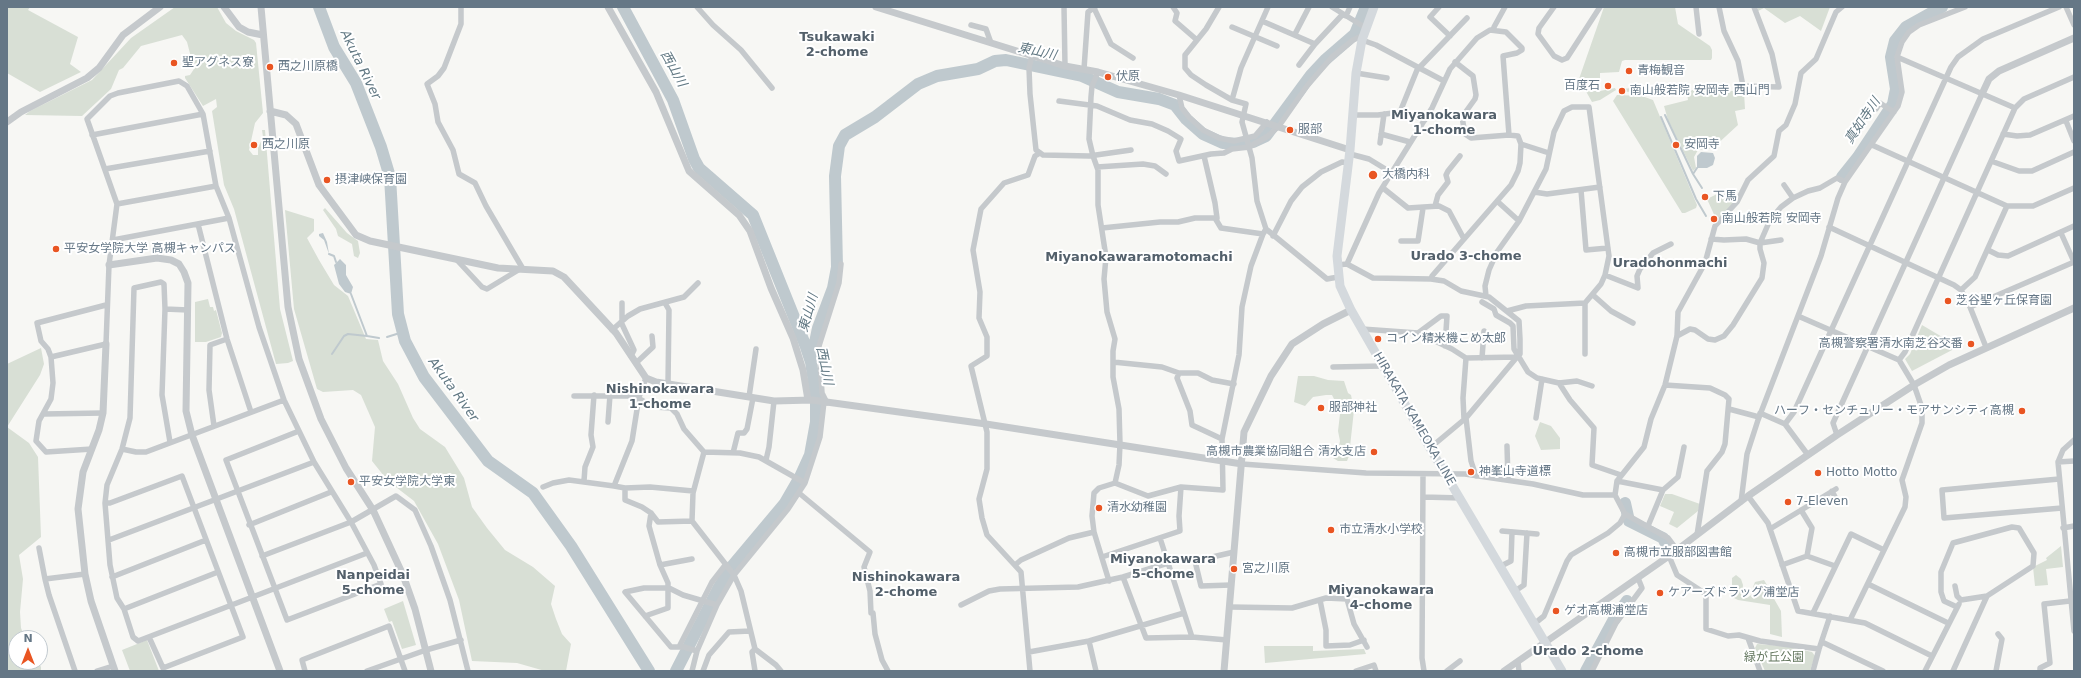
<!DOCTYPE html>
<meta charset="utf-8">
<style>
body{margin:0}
#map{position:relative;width:2081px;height:678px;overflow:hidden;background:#f7f7f4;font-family:"DejaVu Sans",sans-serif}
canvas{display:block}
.frame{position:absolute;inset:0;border:8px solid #657786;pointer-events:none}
.north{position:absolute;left:8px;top:630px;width:40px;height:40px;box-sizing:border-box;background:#fff;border:1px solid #c1c9cf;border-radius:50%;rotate:0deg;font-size:11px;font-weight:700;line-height:16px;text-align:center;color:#657786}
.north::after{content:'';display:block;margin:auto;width:14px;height:18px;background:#e95522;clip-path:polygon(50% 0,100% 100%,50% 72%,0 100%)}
</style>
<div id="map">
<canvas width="2081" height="678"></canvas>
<div class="frame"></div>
<div class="north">N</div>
</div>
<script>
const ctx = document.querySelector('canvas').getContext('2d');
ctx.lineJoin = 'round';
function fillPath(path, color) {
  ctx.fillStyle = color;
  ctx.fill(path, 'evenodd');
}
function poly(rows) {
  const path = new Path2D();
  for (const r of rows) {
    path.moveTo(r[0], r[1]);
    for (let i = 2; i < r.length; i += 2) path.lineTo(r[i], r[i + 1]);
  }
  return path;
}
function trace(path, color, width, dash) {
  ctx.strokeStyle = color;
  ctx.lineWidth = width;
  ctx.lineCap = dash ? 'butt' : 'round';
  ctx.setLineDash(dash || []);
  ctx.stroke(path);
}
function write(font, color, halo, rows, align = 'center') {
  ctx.font = font + ' "DejaVu Sans","Noto Sans JP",sans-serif';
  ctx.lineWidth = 4;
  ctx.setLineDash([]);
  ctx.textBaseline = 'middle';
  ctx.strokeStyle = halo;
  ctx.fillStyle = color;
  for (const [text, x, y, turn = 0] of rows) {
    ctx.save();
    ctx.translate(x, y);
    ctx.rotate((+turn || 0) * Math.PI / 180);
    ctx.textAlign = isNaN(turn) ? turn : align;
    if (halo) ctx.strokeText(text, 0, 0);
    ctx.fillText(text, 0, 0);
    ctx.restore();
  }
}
fillPath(poly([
 [7,7,30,7,28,10,78,37,70,64,81,72,40,92,7,73],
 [175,7,217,7,226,23,236,31,254,40,256,43,263,113,255,123,249,150,253,155,258,155,258,148,263,137,262,130,265,130,280,309,293,361,288,363,276,364,234,209,224,185,212,111,217,107,216,99,203,106,185,78,185,76,190,75,194,69,187,42,182,35,141,46,123,68,119,70,111,89,82,116,25,115,30,111,92,80,131,38],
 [1604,7,1675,7,1678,24,1710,46,1712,50,1712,58,1711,60,1625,60,1622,61,1619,72,1600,73,1600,91,1615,88,1616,90,1600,100,1592,102,1579,79],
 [1757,7,1830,7,1821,31,1800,16,1785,23,1764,8,1758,11],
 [1640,87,1641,90,1645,91,1623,92,1623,89],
 [1698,88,1744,92,1745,109,1735,111,1738,125,1713,148,1698,150,1694,157,1696,168,1693,171,1668,120,1664,106,1688,100,1687,92],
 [1617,95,1642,96,1653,100,1697,205,1696,208,1685,213,1682,213,1613,101],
 [1725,190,1735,201,1717,221,1707,199],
 [325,208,347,233,358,241,360,253,358,258,354,256,352,244,338,236,336,229,323,210],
 [285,210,314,219,314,231,307,238,319,260,334,285,348,296,366,339,378,340,383,361,398,384,413,418,420,429,445,447,464,478,472,507,487,528,505,550,533,567,555,586,551,604,556,619,562,634,571,644,566,671,545,671,517,663,472,661,459,600,438,544,414,501,388,481,372,461,375,427,361,395,353,390,323,392,317,389,294,309],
 [208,299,210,307,213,307,214,311,216,310,222,333,221,337,206,342,195,342,195,302],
 [1922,325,1949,341,1954,349,1912,371,1905,359,1910,354],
 [41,348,44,364,40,375,7,427,29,443,38,457,41,537,19,555,23,579,20,612,21,628,25,638,16,638,16,662,38,662,41,667,41,671,7,671,7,364],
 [1298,376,1314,376,1328,380,1344,381,1348,393,1351,395,1354,410,1349,456,1347,461,1338,461,1333,458,1338,450,1340,441,1338,431,1340,414,1335,401,1332,395,1326,395,1313,397,1305,406,1294,402],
 [1540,422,1551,426,1560,438,1560,449,1541,450,1535,436],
 [1665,494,1672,494,1700,504,1698,511,1677,528,1669,524,1674,512,1660,506],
 [2061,546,2063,567,2046,569,2048,585,2035,586,2033,567,2047,560,2046,558],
 [1736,575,1741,579,1743,585,1742,596,1747,598,1754,593,1753,587,1755,582,1764,580,1767,585,1768,596,1773,597,1781,611,1782,637,1770,634,1770,605,1738,600,1734,598,1732,589,1732,578],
 [403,601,416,645,402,649,392,621,389,622,384,609],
 [147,640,159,671,130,671,122,650],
 [1757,644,1784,646,1812,652,1815,656,1810,671,1765,671,1755,648],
 [1264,646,1313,646,1313,651,1364,649,1366,654,1265,663]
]), '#d8dfd5');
fillPath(poly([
 [1701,152,1713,153,1715,158,1713,165,1707,168,1697,168,1697,156],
 [323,233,327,242,329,254,324,240,319,236,319,234],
 [340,259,346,265,346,275,353,287,351,294,345,292,339,284,334,265]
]), '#bfc9ce');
trace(poly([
 [1665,115,1693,174,1702,188],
 [1661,117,1696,199,1706,216],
 [1693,174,1697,168],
 [329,254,334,256,336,262],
 [351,294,367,336,379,338],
 [387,337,403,332],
 [332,354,344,336,348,334,367,336]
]), '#bfc9ce', 2);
trace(poly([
 [319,7,334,47,356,83,381,147,390,177,398,314,405,341,424,377,488,461,533,493,571,546,649,671],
 [623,7,673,100,694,159,699,168,753,215,806,347,811,362,816,396,816,422,810,455,800,477,785,503,733,565,719,587,676,671],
 [1842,177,1858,157,1893,104,1896,89,1891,57,1895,41,1906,27,1942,7],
 [811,362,818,328,833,288,837,267,835,176,839,146,845,135,875,117,918,84,937,76,978,69,995,61,1006,60,1082,76,1118,92,1159,99,1175,105,1186,119,1203,134,1223,143,1240,144,1253,142,1266,136,1311,75,1325,60,1355,34,1366,7],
 [1625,503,1629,521,1663,538,1665,542],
 [1586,671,1613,621,1627,601]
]), '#bfc9ce', 12);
trace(poly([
 [461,7,461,24,444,68,438,76,427,84,435,104,438,122,453,150,459,174,475,183,486,206,523,269],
 [697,7,713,25,741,50,772,88],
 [1064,7,1065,66],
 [1173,7,1177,13,1175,21,1197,40],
 [1219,7,1206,29,1185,55,1185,68,1191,75,1206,85,1232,100,1246,104,1242,122,1252,158,1257,201,1266,229,1327,279,1338,277],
 [1332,7,1366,28],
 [1439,7,1430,17,1450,36],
 [1554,7,1539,28,1538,34,1554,56,1562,60,1567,58,1600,7],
 [1696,7,1699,34],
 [1719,7,1724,31,1738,61,1743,86,1779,87,1772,54,1754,7],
 [2066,7,2074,25],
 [1094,8,1111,44,1133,58],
 [1346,16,1350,7],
 [1262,21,1315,44],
 [971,25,986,29,991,43],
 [1232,27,1277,46],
 [1494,30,1494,27,1505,7],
 [1295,34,1309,7],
 [1362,40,1376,45,1444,81],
 [1032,55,1029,68,1030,94,1036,150,1043,155,1089,156,1131,150],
 [1897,57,2015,108],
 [1299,65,1315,44,1343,14],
 [1084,69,1088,12,1095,7],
 [1098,72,1092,86,1091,97,1089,139,1093,156,1098,170,1098,205,1106,257,1104,279,1107,312,1115,339,1113,351,1113,377,1119,409,1120,444,1119,465,1115,483,1099,488,1094,493,1092,516,1094,532,1109,581],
 [1356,73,1387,78],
 [1179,95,1182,108,1189,117,1203,130,1219,138,1234,141,1255,136,1267,122],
 [1232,100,1241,68,1268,7],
 [1059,101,1097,106,1130,120,1152,124,1168,131,1181,139,1176,151,1179,161,1211,154,1224,153,1232,149,1249,147,1268,136,1279,126,1307,86,1332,57,1353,40,1364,35],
 [1876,109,1880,103,1894,112],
 [1400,112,1417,70,1467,18],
 [1353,115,1378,115,1400,112,1425,120],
 [2066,121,2074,141],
 [1381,134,1410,142],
 [2003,134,2017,136,2030,135,2074,116],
 [92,135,203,114],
 [1380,143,1384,114],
 [1521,144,1549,153],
 [1872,145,2007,206,2033,206,2074,188],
 [1350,154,1369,159,1392,173],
 [1204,156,1215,203,1217,218],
 [1991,161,2019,171,2032,171,2074,152],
 [1097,167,1143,164,1155,166,1166,174],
 [105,169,210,151],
 [1784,185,1793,198],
 [1383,188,1408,208,1439,206,1449,211,1464,239],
 [1581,190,1586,250,1608,248],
 [1534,192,1547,194,1600,187],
 [1497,201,1519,221],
 [117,204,216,186],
 [1435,206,1438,195,1448,182,1446,175,1448,171,1460,156],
 [198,224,227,339,251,412],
 [1829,227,1954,285,1961,290,1970,307,1986,347],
 [1102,228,1160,222,1178,222,1195,218,1215,218,1221,228,1263,234],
 [2061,233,2074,262],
 [1273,236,1291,201,1302,187,1321,172,1342,162,1349,163],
 [1711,239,1724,240,1746,239,1760,243,1781,240],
 [113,240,229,218],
 [1401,241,1418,241,1423,208],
 [1988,250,1998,255,2008,256,2074,226],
 [456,259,482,287,487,289,520,269],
 [1347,264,1379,193,1432,108,1450,69,1477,38,1490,30,1506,32,1522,48,1522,50,1517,53,1503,56,1509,135],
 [1337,265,1347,264,1373,278,1431,279,1444,281,1461,291,1489,297,1519,321,1520,339,1520,354,1517,357,1466,418,1430,448],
 [1605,275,1638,288,1637,276,1640,269,1653,253,1671,244],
 [1431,279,1432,276,1511,185,1518,171,1520,163,1521,144,1518,136,1509,135,1471,138,1465,134,1462,117,1475,99,1476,95,1473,76,1455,62],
 [1961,290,1975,277,2007,206],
 [1593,295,1611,311,1633,323],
 [1486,296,1485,286,1489,270,1497,252,1519,221,1546,169,1554,132,1564,111,1572,107,1589,107,1609,256,1605,275,1601,284,1585,303,1526,306,1507,311],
 [1482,302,1494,309,1496,315,1510,323,1513,326,1514,349,1528,372,1537,378,1559,383,1577,381,1592,386],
 [622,303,622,321],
 [665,303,669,310,668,384],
 [1585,303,1585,354],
 [1970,307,2074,262],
 [165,309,188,310],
 [1798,316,1899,360,1905,352,2015,108,2024,99,2074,77],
 [621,322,634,350,631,356],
 [1362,329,1418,333,1452,349,1466,358,1517,357],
 [612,330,628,316,640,309,684,297,698,283],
 [1418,333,1441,316,1447,316,1445,346],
 [1677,336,1690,329,1695,330,1708,339,1715,340,1724,336,1733,325,1762,278,1764,263,1760,249,1760,243,1770,220,1781,207,1793,198,1808,191,1820,188,1837,178,1845,182],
 [51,357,48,349,41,341,37,323,106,305],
 [1482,358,1484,331],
 [1113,362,1162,367,1179,373,1198,373,1212,380,1234,384],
 [636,363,653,347,652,336],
 [1333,367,1383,366],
 [1179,373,1177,378,1190,411,1192,425,1222,439],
 [646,378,639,397,632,441,614,486,625,488,625,500,642,507,651,513,658,522,692,521,734,575,741,591,755,649,776,665,781,671],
 [1559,383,1570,400,1594,428,1592,465,1621,475],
 [1665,385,1710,388,1725,395,1729,399,1725,444,1722,452,1707,471,1697,535],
 [574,396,634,396,654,407,671,408,677,414,684,429,704,452,740,453,759,457,805,483],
 [749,397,756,349],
 [827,403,822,393,819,346,839,283,841,264],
 [1729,409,1759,417],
 [1760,413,1785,424,1808,455],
 [44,414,103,413],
 [1466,418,1471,461,1476,476],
 [1536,418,1542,379],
 [1464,419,1463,398,1466,358],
 [608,422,610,395],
 [1785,424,1794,412,1951,67,1958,57,1983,39,2059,7],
 [214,426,209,390,210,345,227,339],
 [1837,435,1833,423,1982,94],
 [2074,440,2063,450,2058,462,2074,631],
 [170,442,162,395,165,309,164,284,161,282,134,288,130,418,122,449,107,485,105,503,110,565,117,598,124,609,133,637,138,641,367,553],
 [1507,446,1508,480],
 [92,449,46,452,36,441,39,421,51,399,53,383,51,357,106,344,109,265,117,204,87,119,110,96,118,93,179,81,187,86,203,114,216,186,229,218,259,327,284,400,314,462,351,522,374,565,381,584,287,620,226,460,299,431],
 [122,449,136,452,146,452,284,400],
 [733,453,738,433,744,433,747,429,753,398],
 [766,460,769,447,774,401],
 [2058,462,2074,461],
 [1242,464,1366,473,1465,474,1533,484,1583,495,1615,495],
 [1423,474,1422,658,1424,671],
 [2059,479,1942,490,1944,518,2062,508],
 [584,481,585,467,593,447,591,435,594,395],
 [1617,481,1663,490],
 [543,487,553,483,569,480,614,486],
 [1181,487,1223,490,1222,439,1239,355,1242,307,1251,266,1263,234,1266,229],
 [625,488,650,487,693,491],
 [1832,491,1835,497],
 [799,493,870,552,864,567,870,591,871,613,873,613,875,634,882,660,888,671],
 [1748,496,1768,523,1798,611,1865,623,1932,656],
 [1423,497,1461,498],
 [1741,502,1747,454,1758,420,1821,256,1838,198,1845,182,1898,106,1902,92,1897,57,1902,42,1909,32,1919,25,1965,7],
 [105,503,110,503,182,476,243,637,163,668,149,637],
 [1801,510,1812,528,1807,556],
 [692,521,693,493,704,452],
 [249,525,331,492],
 [1648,526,1663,490,1678,477,1684,447],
 [2063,528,2074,526],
 [1770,529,1836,489],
 [1502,531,1537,534],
 [1160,538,1192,637],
 [109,540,314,462],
 [39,548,45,579,85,574],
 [1677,550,1668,538,1625,514,1615,495,1617,481,1644,447,1651,419,1665,385,1677,336,1678,312,1705,263,1715,226,1737,202,1748,180,1774,156,1779,131,1786,125,1795,104,1801,73,1816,59,1836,12,1842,7],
 [262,556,351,522,396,496,415,510,431,546,450,600,468,671],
 [1669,556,1677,575,1706,594,1706,629,1728,636,1739,635,1760,641,1819,649,1813,671],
 [1102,557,1180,531,1179,516,1181,487,1148,496,1115,483],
 [660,565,692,559],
 [1015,565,1021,560,1069,538,1094,532],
 [1782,565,1807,556,1835,566],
 [1501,566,1511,561,1512,532],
 [112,577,206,540],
 [1123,577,1146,638,1192,637,1227,640],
 [45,579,49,595,75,671],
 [1868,584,1948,623],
 [1231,585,1201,586,1195,561,1234,552],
 [1955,586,1957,596,1961,600,1987,596,2033,566,2034,553,2019,528,2012,527,1953,543,1941,572,1941,592,1944,601,1957,607],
 [1515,591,1524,585,1527,533],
 [1320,600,1326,630,1326,646,1350,645,1364,640],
 [961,605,989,591,1000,589,1078,587,1123,577,1168,563],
 [1230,607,1292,608,1326,598,1347,599,1354,624,1367,647],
 [124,609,218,572],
 [1813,613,1851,534,1884,550],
 [645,616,668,608,668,583,660,565,649,526,651,513],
 [1850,620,1905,507,1906,497,1902,480,1922,423,1922,408,1914,385,1899,360],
 [1534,624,1544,616,1567,561,1571,555,1608,533,1620,523,1625,514],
 [1748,638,1760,671],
 [1089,641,1096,671],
 [1822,642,1883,671],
 [679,647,712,582,726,564],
 [1819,649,1830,616],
 [697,651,684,647,671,647,625,592,644,588,669,588,683,595,717,605],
 [1029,652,1089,641,1184,613],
 [1518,662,1519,671],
 [97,671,113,666],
 [305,671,302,660,389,626,405,671],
 [367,671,426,650,461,640],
 [692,671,697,651,717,605,734,575,788,509,805,483,820,437,824,402],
 [703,671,709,655,729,632,750,631],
 [755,671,752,652,755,649],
 [1030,671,1021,572,987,535,982,518,979,499,987,469,987,432,971,366,987,356,987,337,979,318,980,292,973,250,981,209,1004,183,1028,175,1035,156,1040,153],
 [1356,671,1374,665,1376,671],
 [1447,671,1460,661],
 [1592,671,1616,623,1642,588,1638,578],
 [1925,671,1959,604],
 [1953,671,1987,596],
 [1996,671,2002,639,1998,634],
 [2040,671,2040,668,2050,663,2044,604,2070,601]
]), '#c5c9cc', 5.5);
trace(poly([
 [224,7,239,27,248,32,263,35],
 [261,7,288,307,299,359,321,419,346,468,373,510,403,575,415,609,431,671],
 [608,7,656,92,689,171,739,215,750,231,771,288,793,338,803,370,808,400],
 [876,7,1065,66,1098,72,1179,95,1350,150],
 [1982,94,1989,79,1999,71,2074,38],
 [270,111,286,115,296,124,319,185,356,235,370,241,498,268,553,271,564,277,616,333,646,378,656,382,774,401,812,400,986,424,1242,464],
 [7,122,21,112,87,78,99,68,123,35,160,7],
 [109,265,157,258,171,260,179,264,184,272,188,283,186,411,192,435,280,671],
 [106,344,103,413,99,430,83,472,78,509,85,574,91,601,115,671],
 [1224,671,1244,432,1271,376,1292,344,1323,324,1351,310],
 [1504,671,1669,556,1748,496,1837,435,1914,385,1949,365,2074,308]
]), '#c5c9cc', 7);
trace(poly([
 [1374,7,1362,40,1356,73,1350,150,1337,256,1340,286,1351,310,1430,448,1562,671]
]), '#d4d9dd', 9);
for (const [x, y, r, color] of [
 [174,63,4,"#e95522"],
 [270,67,4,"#e95522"],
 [1629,71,4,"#e95522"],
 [1108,77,4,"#e95522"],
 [1608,86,4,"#e95522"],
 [1622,91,4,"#e95522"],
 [1290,130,4,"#e95522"],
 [254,145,4,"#e95522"],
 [1676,145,4,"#e95522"],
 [1373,175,5,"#e95522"],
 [327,180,4,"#e95522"],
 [1705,197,4,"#e95522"],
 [1714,219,4,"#e95522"],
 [56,249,4,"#e95522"],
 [1948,301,4,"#e95522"],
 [1378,339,4,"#e95522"],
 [1971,344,4,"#e95522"],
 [1321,408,4,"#e95522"],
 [2022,411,4,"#e95522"],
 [1374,452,4,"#e95522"],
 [1471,472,4,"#e95522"],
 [1818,473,4,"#e95522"],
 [351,482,4,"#e95522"],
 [1788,502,4,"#e95522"],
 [1099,508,4,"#e95522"],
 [1331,530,4,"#e95522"],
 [1616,553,4,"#e95522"],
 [1234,569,4,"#e95522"],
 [1660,593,4,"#e95522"],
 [1556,611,4,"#e95522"]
]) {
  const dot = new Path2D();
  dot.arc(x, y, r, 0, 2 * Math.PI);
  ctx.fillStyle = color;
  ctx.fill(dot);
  trace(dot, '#fff', 1.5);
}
write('12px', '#657786', '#fff', [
 ["聖アグネス寮",182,63],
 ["西之川原橋",278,67],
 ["青梅観音",1637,71],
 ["伏原",1116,77],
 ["百度石",1600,86,"right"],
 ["南山般若院 安岡寺 西山門",1630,91],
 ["服部",1298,130],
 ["西之川原",262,145],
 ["安岡寺",1684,145],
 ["大橋内科",1382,175],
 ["摂津峡保育園",335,180],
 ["下馬",1713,197],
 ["南山般若院 安岡寺",1722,219],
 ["平安女学院大学 高槻キャンパス",64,249],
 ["芝谷聖ヶ丘保育園",1956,301],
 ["コイン精米機こめ太郎",1386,339],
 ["高槻警察署清水南芝谷交番",1963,344,"right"],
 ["服部神社",1329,408],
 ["ハーフ・センチュリー・モアサンシティ高槻",2014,411,"right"],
 ["高槻市農業協同組合 清水支店",1366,452,"right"],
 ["神峯山寺道標",1479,472],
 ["Hotto Motto",1826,473],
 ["平安女学院大学東",359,482],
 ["7-Eleven",1796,502],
 ["清水幼稚園",1107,508],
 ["市立清水小学校",1339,530],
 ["高槻市立服部図書館",1624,553],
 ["宮之川原",1242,569],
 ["ケアーズドラッグ浦堂店",1668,593],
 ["ゲオ高槻浦堂店",1564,611]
], 'left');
write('12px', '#657786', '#fff', [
 ["HIRAKATA KAMEOKA LINE",1414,419,60]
]);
write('12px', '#657860', '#fff', [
 ["緑が丘公園",1774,658]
]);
write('bold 13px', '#53606b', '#fff', [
 ["Tsukawaki",837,38],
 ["2-chome",837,53],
 ["Miyanokawara",1444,116],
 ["1-chome",1444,131],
 ["Urado 3-chome",1466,257],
 ["Miyanokawaramotomachi",1139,258],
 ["Uradohonmachi",1670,264],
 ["Nishinokawara",660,390],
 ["1-chome",660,405],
 ["Miyanokawara",1163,560],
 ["5-chome",1163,575],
 ["Nanpeidai",373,576],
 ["5-chome",373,591],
 ["Nishinokawara",906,578],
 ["2-chome",906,593],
 ["Miyanokawara",1381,591],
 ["4-chome",1381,606],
 ["Urado 2-chome",1588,652]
]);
write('italic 13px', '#617883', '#fff', [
 ["東山川",1037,52,12],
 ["Akuta River",360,65,64],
 ["西山川",673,69,61],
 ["真如寺川",1863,121,-56],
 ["東山川",809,313,-74],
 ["西山川",824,366,78],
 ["Akuta River",453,390,54]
]);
</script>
